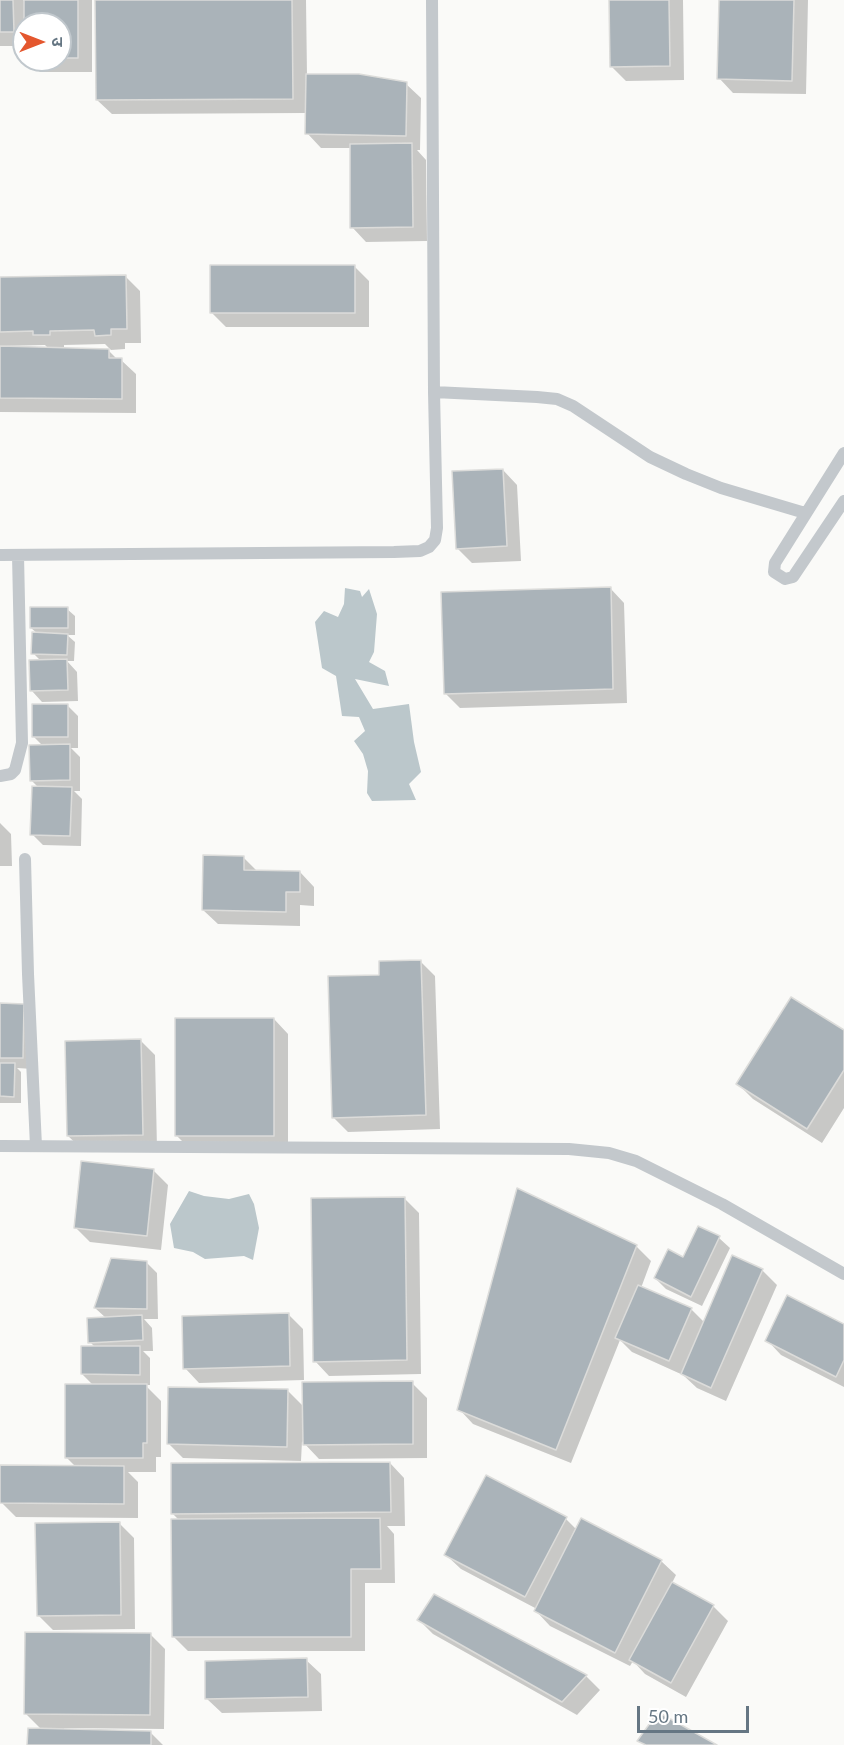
<!DOCTYPE html>
<meta charset="utf-8">
<style>
body{margin:0}
#map{position:relative;width:844px;height:1745px;overflow:hidden;background:#fafaf8;font-family:Lato,"Noto Sans Devanagari",sans-serif}
canvas{display:block}
.north{position:absolute;left:12px;top:12px;width:60px;height:60px;box-sizing:border-box;background:#fff;border:2px solid #c1c8cd;border-radius:50%;rotate:90deg;font-size:16px;font-weight:700;line-height:24px;text-align:center;color:#657683}
.north::after{content:'';display:block;margin:auto;width:21px;height:27px;background:#e4572e;clip-path:polygon(50% 0,100% 100%,50% 72%,0 100%)}
.scale{position:absolute;left:637px;top:1706px;width:112px;height:27px;box-sizing:border-box;border:3px solid #657683;border-top:0;padding-left:8px;font-size:18px;line-height:21px;white-space:nowrap;color:#657683;-webkit-text-stroke:4px #fff;paint-order:stroke}
</style>
<div id="map">
<canvas width="844" height="1745"></canvas>
<div class="north">उ</div>
<div class="scale">50 m</div>
</div>
<script>
const ctx = document.querySelector('canvas').getContext('2d');
ctx.lineJoin = 'round';
function fillPath(path, color) {
  ctx.fillStyle = color;
  ctx.fill(path, 'evenodd');
}
function poly(rows) {
  const path = new Path2D();
  for (const r of rows) {
    path.moveTo(r[0], r[1]);
    for (let i = 2; i < r.length; i += 2) path.lineTo(r[i], r[i + 1]);
  }
  return path;
}
function trace(path, color, width, dash) {
  ctx.strokeStyle = color;
  ctx.lineWidth = width;
  ctx.lineCap = dash ? 'butt' : 'round';
  ctx.setLineDash(dash || []);
  ctx.stroke(path);
}
fillPath(poly([
 [345,588,360,591,362,597,369,589,377,614,374,652,369,662,385,671,389,686,355,679,373,709,409,704,414,742,421,772,409,784,416,800,372,801,367,793,368,771,363,754,354,741,365,731,359,717,342,716,336,676,322,668,315,622,324,611,338,617,344,604],
 [189,1191,204,1196,229,1199,249,1194,254,1204,259,1228,253,1260,244,1256,205,1259,193,1252,174,1248,170,1224]
]), '#bbc7cb');
fillPath(poly([
 [0,0,23,0,25,2,25,0,92,0,92,72,40,72,28,60,60,60,60,24,24,24,24,46,0,46],
 [97,0,306,0,307,76,406,84,421,98,420,150,417,150,426,160,427,241,366,242,352,227,351,148,321,148,307,133,307,113,112,114,97,100],
 [611,0,683,0,684,80,626,81,611,66],
 [720,0,808,0,806,94,733,93,719,78],
 [354,266,369,281,369,327,226,327,211,312],
 [125,276,140,291,141,343,125,343,125,349,111,350,105,344,64,345,64,349,108,350,118,360,121,360,136,374,136,413,0,412,0,278],
 [45,345,49,349,2,348,2,346],
 [503,470,517,485,521,561,472,563,457,548],
 [610,588,624,603,627,703,460,708,445,693],
 [67,609,75,616,75,635,67,635,75,642,74,661,67,661,77,672,78,701,42,702,32,691,42,662,33,653,38,634,31,628],
 [67,705,78,716,78,748,71,748,80,757,80,791,74,791,82,799,81,846,43,845,32,834,38,787,31,780,43,746,34,737],
 [0,823,11,834,12,866,0,866],
 [243,857,257,871,300,872,314,887,314,906,300,905,300,926,218,924,203,910],
 [420,961,435,976,440,1129,348,1132,334,1118,381,976],
 [0,1005,23,1005,33,1069,17,1068,21,1072,21,1103,0,1103],
 [274,1019,288,1034,288,1150,191,1150,176,1135],
 [844,1032,844,1108,822,1143,753,1099,738,1084],
 [141,1041,155,1055,157,1149,83,1150,68,1136],
 [153,1170,168,1185,161,1250,90,1242,76,1228],
 [518,1191,637,1247,651,1261,641,1288,691,1309,705,1323,762,1270,777,1285,726,1401,697,1388,683,1375,632,1352,620,1340,571,1463,473,1424,459,1409],
 [404,1198,419,1213,421,1374,329,1376,315,1361],
 [699,1228,719,1238,730,1248,702,1306,666,1289,655,1278,684,1259],
 [146,1262,157,1273,158,1319,144,1319,152,1328,153,1351,143,1351,150,1358,150,1385,145,1385,161,1401,161,1457,156,1457,156,1472,128,1472,138,1482,138,1518,16,1517,1,1502,76,1467,66,1457,94,1386,82,1374,95,1347,90,1342,106,1318,95,1308],
 [288,1314,303,1329,304,1380,199,1383,185,1368],
 [844,1326,844,1387,781,1355,767,1340],
 [412,1383,427,1398,427,1458,319,1459,302,1441,301,1461,183,1458,169,1444,288,1391,304,1407],
 [390,1463,404,1478,405,1526,387,1526,394,1534,395,1583,365,1583,365,1651,188,1651,173,1636,179,1520,172,1513],
 [566,1519,577,1530,661,1561,676,1575,672,1583,713,1606,728,1621,686,1697,645,1674,633,1661,630,1666,550,1626,536,1611,537,1609,461,1569,446,1555],
 [119,1523,134,1538,135,1629,53,1630,39,1616],
 [419,1620,586,1676,600,1690,577,1715,433,1634],
 [150,1634,165,1649,164,1729,64,1728,64,1731,151,1733,163,1745,29,1745,42,1730,25,1713],
 [306,1660,321,1674,322,1711,222,1713,207,1699]
]), '#0003');
const building = poly([
 [0,0,13,0,14,32,0,32,0,0],
 [24,0,78,0,78,58,60,58,60,24,24,24,24,58,24,0],
 [95,0,292,0,293,99,96,100,95,0],
 [609,0,669,0,670,66,610,67,609,0],
 [719,0,794,0,792,81,717,79,719,0],
 [306,74,359,74,407,82,406,136,305,134,306,74],
 [412,143,413,227,350,228,350,144,412,143],
 [210,265,355,265,355,313,210,313,210,265],
 [126,275,127,329,111,329,111,335,95,336,94,330,50,331,50,335,33,335,33,331,0,332,0,277,126,275],
 [0,346,109,349,109,358,122,358,122,399,0,398,0,346],
 [503,469,507,546,456,549,452,471,503,469],
 [611,587,613,689,444,694,441,592,611,587],
 [30,607,68,607,68,628,30,628,30,607],
 [32,632,68,634,67,655,31,654,32,632],
 [67,659,68,690,30,691,29,660,67,659],
 [32,704,68,704,68,737,32,737,32,704],
 [70,744,70,780,30,781,29,745,70,744],
 [32,786,72,787,70,836,30,835,32,786],
 [203,855,244,856,244,870,300,871,300,892,286,892,286,912,202,910,203,855],
 [421,960,426,1115,332,1118,328,976,379,975,379,961,421,960],
 [791,997,844,1030,844,1070,807,1129,736,1084,791,997],
 [0,1003,24,1004,23,1058,0,1058,0,1003],
 [175,1018,274,1018,274,1136,175,1136,175,1018],
 [141,1039,143,1135,67,1136,65,1041,141,1039],
 [0,1063,15,1063,14,1097,0,1096,0,1063],
 [81,1161,154,1169,147,1236,74,1228,81,1161],
 [517,1188,637,1245,556,1450,457,1410,517,1188],
 [405,1197,407,1360,313,1362,311,1198,405,1197],
 [698,1226,720,1236,691,1297,654,1278,668,1249,683,1257,698,1226],
 [732,1255,763,1269,711,1388,681,1374,732,1255],
 [111,1258,147,1261,147,1309,94,1308,111,1258],
 [638,1285,692,1308,669,1361,615,1338,638,1285],
 [787,1295,844,1324,844,1360,836,1377,765,1341,787,1295],
 [289,1313,290,1366,183,1369,182,1316,289,1313],
 [142,1315,143,1340,88,1343,87,1318,142,1315],
 [81,1346,140,1346,140,1375,81,1374,81,1346],
 [413,1381,413,1444,303,1445,302,1382,413,1381],
 [65,1384,147,1384,147,1443,143,1443,143,1458,65,1458,65,1384],
 [168,1387,288,1389,287,1447,167,1444,168,1387],
 [390,1462,391,1512,171,1514,171,1463,390,1462],
 [0,1465,124,1466,124,1504,0,1503,0,1465],
 [486,1475,567,1517,525,1597,444,1555,486,1475],
 [380,1518,381,1569,351,1569,351,1637,172,1637,171,1519,380,1518],
 [581,1518,662,1560,615,1653,534,1611,581,1518],
 [120,1522,121,1615,37,1616,35,1523,120,1522],
 [672,1582,714,1605,671,1683,629,1660,672,1582],
 [434,1594,587,1675,562,1702,417,1620,434,1594],
 [25,1632,151,1633,150,1715,24,1714,25,1632],
 [307,1658,308,1697,205,1699,205,1661,307,1658],
 [658,1712,717,1745,646,1745,637,1741,658,1712],
 [28,1728,151,1731,151,1745,27,1745,28,1728]
]);
fillPath(building, '#aab3b9');
trace(building, '#dcdcda', 1.5);
trace(poly([
 [434,392,537,397,557,399,573,406,650,457,686,474,721,488,805,513],
 [844,453,775,563,774,572,785,579,793,577,844,501],
 [0,555,394,552,420,551,429,547,435,540,437,528,434,392,432,0],
 [0,776,11,774,15,770,22,743,18,555],
 [25,859,28,974,36,1146],
 [0,1146,569,1149,609,1153,636,1161,722,1204,844,1274]
]), '#c3c8cc', 12);
</script>
